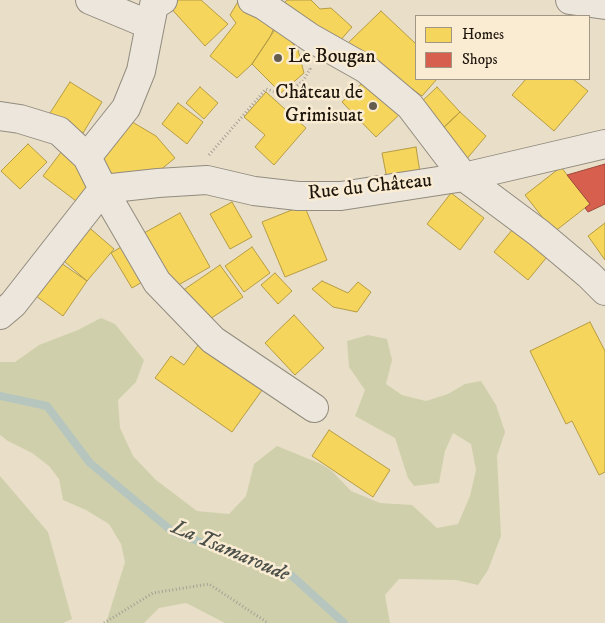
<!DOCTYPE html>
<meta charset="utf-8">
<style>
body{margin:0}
#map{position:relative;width:605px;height:623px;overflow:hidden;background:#e9dec8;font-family:"IM FELL DW Pica",serif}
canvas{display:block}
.legend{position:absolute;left:415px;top:15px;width:175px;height:65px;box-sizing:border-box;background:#f9ecd3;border:1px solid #a19684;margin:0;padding:6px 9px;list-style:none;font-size:15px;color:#1e160d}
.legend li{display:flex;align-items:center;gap:10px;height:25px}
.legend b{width:25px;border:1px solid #a19684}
</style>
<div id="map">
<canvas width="605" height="623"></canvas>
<ul class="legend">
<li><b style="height:14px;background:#f6d55c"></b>Homes</li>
<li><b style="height:14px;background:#d6604d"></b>Shops</li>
</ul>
</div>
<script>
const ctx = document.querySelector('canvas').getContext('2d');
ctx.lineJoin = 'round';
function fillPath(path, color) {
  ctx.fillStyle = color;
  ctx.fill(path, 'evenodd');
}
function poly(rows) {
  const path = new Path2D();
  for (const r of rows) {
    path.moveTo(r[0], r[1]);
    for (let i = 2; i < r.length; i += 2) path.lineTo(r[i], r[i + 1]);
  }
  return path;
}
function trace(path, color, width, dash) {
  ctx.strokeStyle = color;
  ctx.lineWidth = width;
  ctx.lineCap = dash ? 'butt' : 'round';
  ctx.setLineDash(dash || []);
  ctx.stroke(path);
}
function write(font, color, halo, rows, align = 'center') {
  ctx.font = font + ' "IM FELL DW Pica",serif';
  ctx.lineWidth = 5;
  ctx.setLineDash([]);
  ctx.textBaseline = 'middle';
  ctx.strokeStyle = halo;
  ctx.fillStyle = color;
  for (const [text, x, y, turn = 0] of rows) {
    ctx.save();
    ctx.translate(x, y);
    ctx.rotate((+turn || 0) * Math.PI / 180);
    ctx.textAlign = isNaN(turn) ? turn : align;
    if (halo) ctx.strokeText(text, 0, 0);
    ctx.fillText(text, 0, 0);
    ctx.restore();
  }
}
fillPath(poly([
 [101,318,115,324,144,360,136,382,118,400,120,428,133,456,156,480,197,511,229,514,246,496,254,464,277,446,321,464,332,471,351,491,380,503,412,505,437,528,458,524,470,496,476,470,471,444,453,433,445,451,439,483,414,486,408,478,395,438,355,416,365,390,349,367,347,341,368,335,387,339,392,360,386,384,402,395,426,401,448,394,465,384,481,381,496,405,505,432,497,456,501,536,488,570,478,585,456,580,399,579,385,595,390,623,225,623,186,603,159,608,144,623,106,623,125,562,121,544,109,524,86,510,63,500,59,479,49,466,32,453,8,441,0,435,0,362,15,362,39,345,78,330],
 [0,476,48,532,72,619,63,623,0,623]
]), '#cfd0ab');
const homes = poly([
 [175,0,201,0,228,24,205,46,168,5,175,0],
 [239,0,274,28,270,37,252,64,237,78,210,56,236,23,230,15,239,0],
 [287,0,311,0,320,9,331,8,352,27,331,51,275,13,287,0],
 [381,11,416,44,416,79,437,79,422,96,408,86,398,90,347,44,381,11],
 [278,25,298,50,304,73,281,93,252,64,278,25],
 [371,75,404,110,376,137,342,102,371,75],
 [526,79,573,79,588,91,554,131,512,95,526,79],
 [70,82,102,102,83,133,50,113,70,82],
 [200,87,218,103,204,119,186,103,200,87],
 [437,87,460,112,441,130,418,105,437,87],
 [266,92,306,128,274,165,255,147,265,135,244,117,266,92],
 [178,103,203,122,187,144,162,124,178,103],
 [460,112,486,136,465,161,441,130,460,112],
 [122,116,156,136,175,158,148,180,133,172,126,182,98,165,122,116],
 [28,144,47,162,20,189,1,171,28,144],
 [416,147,421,179,388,184,382,153,416,147],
 [62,151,95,177,76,201,43,176,62,151],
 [561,167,590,204,554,232,525,195,561,167],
 [451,193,484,218,460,250,427,224,451,193],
 [232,202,252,237,230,249,210,214,232,202],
 [304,205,327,260,285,277,262,222,304,205],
 [180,213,210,267,173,288,144,233,180,213],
 [605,223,605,260,588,236,605,223],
 [85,224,114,249,87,281,57,255,85,224],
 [517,224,551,252,528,280,494,252,517,224],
 [128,243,149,278,132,288,111,253,128,243],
 [252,247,270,273,244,292,225,266,252,247],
 [61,263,87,281,63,316,36,296,61,263],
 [220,265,243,297,204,323,182,291,220,265],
 [275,273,292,291,278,304,261,285,275,273],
 [322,281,348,293,358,282,371,292,357,312,333,307,312,289,322,281],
 [294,315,324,348,295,375,265,343,294,315],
 [590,322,605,351,605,472,599,475,572,421,566,424,530,351,590,322],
 [201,341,265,386,232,432,155,378,171,356,184,365,201,341],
 [329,430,390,470,373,497,312,456,329,430]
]);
fillPath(homes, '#f6d55c');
trace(homes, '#b59c44', 1);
const shops = poly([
 [605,164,605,204,588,212,585,208,590,204,567,175,605,164]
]);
fillPath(shops, '#d6604d');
trace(shops, '#9f4a3a', 1);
trace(poly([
 [0,396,47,406,90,463,173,532,291,575,344,623]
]), '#b6c6be', 8);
const minor = poly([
 [90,0,150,25,154,5,163,0],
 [252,0,263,5,311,38,366,69,410,106,464,177,539,233,589,275,605,291],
 [570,0,605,5],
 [0,116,20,119,59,131,87,157,103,189,157,282,213,340,314,408],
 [87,157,126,108,141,71,150,25],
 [103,189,158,183,207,180,254,191,298,196,341,196,464,177,605,144],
 [0,315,13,304,103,189]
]);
trace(minor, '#928b7e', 30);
trace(poly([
 [209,155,266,89,285,95,303,81,310,69,309,67],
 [104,623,153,593,209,584,268,623]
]), '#a49f96', 3, [1, 2.5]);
trace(minor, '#ece6dc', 28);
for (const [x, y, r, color] of [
 [278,58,5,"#655c4e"],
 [373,106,5,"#655c4e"]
]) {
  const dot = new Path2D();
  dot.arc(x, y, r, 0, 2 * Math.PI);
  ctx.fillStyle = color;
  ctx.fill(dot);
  trace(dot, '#f9ecd3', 2);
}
write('20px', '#1e160d', '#f9ecd3', [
 ["Le Bougan",288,58],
 ["Château de",363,94,"right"],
 ["Grimisuat",363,117,"right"]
], 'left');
write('20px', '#1e160d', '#f9ecd3', [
 ["Rue du Château",370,188,-6]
]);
write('italic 21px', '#4c504a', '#f9ecd3', [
 ["La Tsamaroude",230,552,23]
]);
</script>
